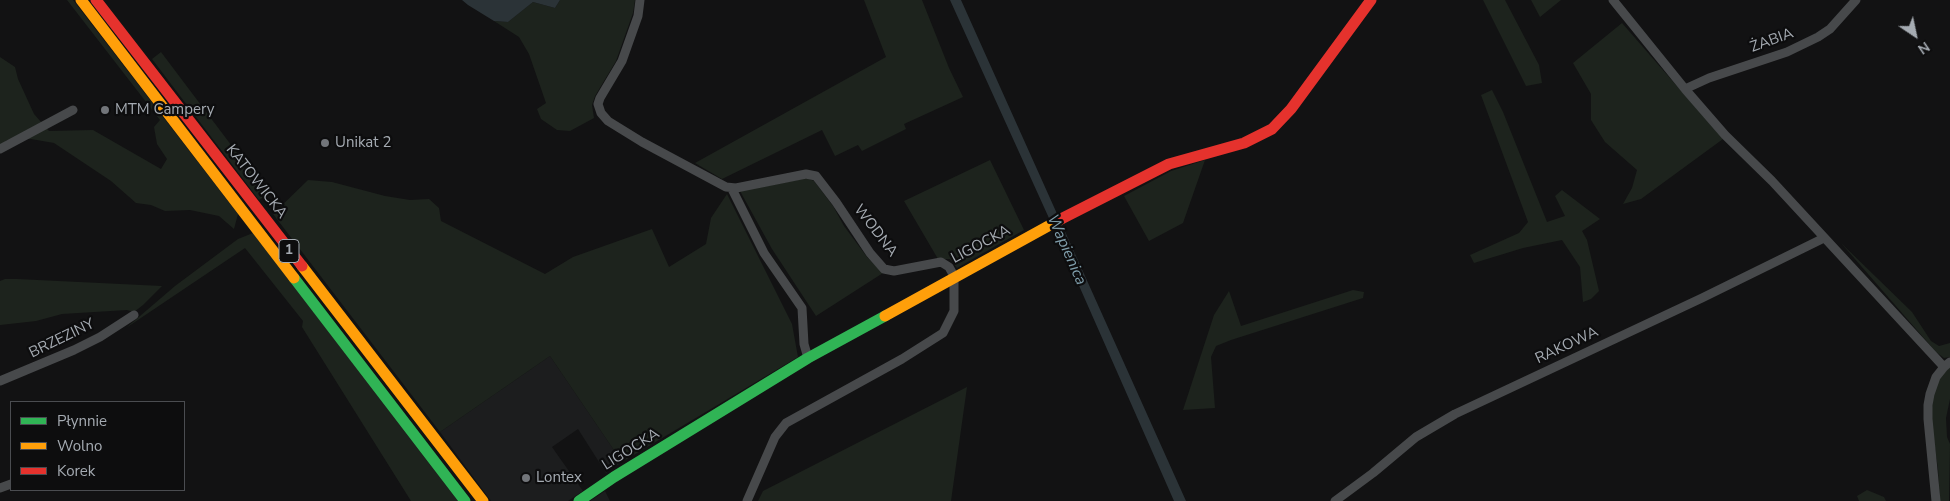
<!DOCTYPE html>
<meta charset="utf-8">
<style>
body{margin:0}
#map{position:relative;width:1950px;height:501px;overflow:hidden;background:#121213;font-family:"Nunito Sans",sans-serif}
canvas{display:block}
.legend{position:absolute;left:10px;top:401px;width:175px;height:90px;box-sizing:border-box;background:#0d0d0e;border:1px solid #4a4c50;margin:0;padding:6px 9px;list-style:none;font-size:15px;color:#a5abb2}
.legend li{display:flex;align-items:center;gap:10px;height:25px}
.legend b{width:25px;border:1px solid #4a4c50}
.north{position:absolute;left:1890px;top:10px;width:50px;height:50px;-webkit-text-stroke:4px #0d0d0e;paint-order:stroke;rotate:146deg;font-size:14px;font-weight:700;line-height:20px;text-align:center;color:#a5abb2}
.north::after{content:'';display:block;margin:auto;width:18px;height:22px;background:#a5abb2;clip-path:polygon(50% 0,100% 100%,50% 72%,0 100%)}
</style>
<div id="map">
<canvas width="1950" height="501"></canvas>
<ul class="legend">
<li><b style="height:6px;background:#30b455"></b>Płynnie</li>
<li><b style="height:6px;background:#ff9f0a"></b>Wolno</li>
<li><b style="height:6px;background:#e5322d"></b>Korek</li>
</ul>
<div class="north">N</div>
</div>
<script>
const ctx = document.querySelector('canvas').getContext('2d');
ctx.lineJoin = 'round';
function fillPath(path, color) {
  ctx.fillStyle = color;
  ctx.fill(path, 'evenodd');
}
function poly(rows) {
  const path = new Path2D();
  for (const r of rows) {
    path.moveTo(r[0], r[1]);
    for (let i = 2; i < r.length; i += 2) path.lineTo(r[i], r[i + 1]);
  }
  return path;
}
function trace(path, color, width, dash) {
  ctx.strokeStyle = color;
  ctx.lineWidth = width;
  ctx.lineCap = dash ? 'butt' : 'round';
  ctx.setLineDash(dash || []);
  ctx.stroke(path);
}
function write(font, color, halo, rows, align = 'center') {
  ctx.font = font + ' "Nunito Sans",sans-serif';
  ctx.lineWidth = 4.5;
  ctx.setLineDash([]);
  ctx.textBaseline = 'middle';
  ctx.strokeStyle = halo;
  ctx.fillStyle = color;
  for (const [text, x, y, turn = 0] of rows) {
    ctx.save();
    ctx.translate(x, y);
    ctx.rotate((+turn || 0) * Math.PI / 180);
    ctx.textAlign = isNaN(turn) ? turn : align;
    if (halo) ctx.strokeText(text, 0, 0);
    ctx.fillText(text, 0, 0);
    ctx.restore();
  }
}
fillPath(poly([
 [550,356,622,462,606,473,578,429,552,447,583,491,568,501,491,501,440,432],
 [605,491,610,501,590,501]
]), '#1c1d1e');
fillPath(poly([
 [67,0,73,0,238,214,234,229,219,216,190,210,165,211,151,205,136,203,111,181,54,143,31,139,7,140,0,147,0,57,15,67,18,79,34,114,49,131,93,130,161,169,167,159,157,144,154,127,160,120],
 [560,0,635,0,633,13,616,61,595,96,592,105,594,118,570,131,557,130,541,119,537,109,546,103,529,54,519,37,494,21,508,22,533,2,555,8],
 [864,0,922,0,949,68,963,97,904,124,906,129,862,151,858,145,835,156,822,130,722,179,695,163,886,57],
 [1483,0,1505,0,1539,65,1542,83,1526,86],
 [1531,0,1561,0,1540,17],
 [1622,23,1723,139,1641,199,1623,204,1632,188,1637,170,1605,142,1591,120,1591,94,1573,63],
 [161,52,268,194,259,200,152,59],
 [1492,90,1503,112,1547,222,1565,216,1555,196,1562,190,1600,219,1582,231,1587,240,1599,291,1591,299,1583,302,1580,267,1562,240,1523,248,1474,263,1470,255,1519,233,1528,222,1481,95],
 [990,160,1024,230,957,268,950,259,938,259,904,201],
 [1205,160,1183,223,1149,241,1124,196,1171,171],
 [807,178,814,181,833,206,844,226,867,257,883,273,816,316,772,249,740,191],
 [308,180,332,182,385,196,410,200,429,199,439,208,441,221,545,274,573,257,652,229,669,267,706,244,711,218,727,194,792,324,798,357,622,462,550,356,440,432,273,214],
 [253,233,458,501,411,501,302,327,303,321,245,248,126,328,175,286,238,239],
 [1841,243,1912,312,1931,341,1939,346,1950,343,1950,357,1944,358,1936,352],
 [5,279,17,279,162,286,143,305,134,312,127,310,62,314,36,321,0,325,0,281],
 [1353,290,1364,292,1363,298,1231,340,1216,346,1211,357,1215,408,1183,410,1214,315,1229,291,1241,326],
 [1950,367,1950,399,1946,418,1947,437,1950,444,1949,501,1940,501,1938,469,1931,420,1933,395,1939,378],
 [967,387,951,501,758,501,763,491],
 [1867,490,1884,497,1886,501,1859,501,1857,496]
]), '#1d231d');
fillPath(poly([
 [462,0,560,0,555,8,533,2,508,22,494,21,468,5],
 [950,0,961,0,1186,501,1174,501,1058,238]
]), '#2b3337');
trace(poly([
 [640,0,638,16,622,61,600,98,598,104,601,113,608,121,642,142,726,187,736,188,806,174,816,176,836,202,870,253,884,269,894,271,941,262,949,267,954,276,954,311,943,333,902,359,786,423,775,437,747,501],
 [1613,0,1685,89,1725,135,1772,181,1944,367],
 [1685,89,1709,78,1787,52,1818,37,1830,29,1856,0],
 [0,149,73,110],
 [732,189,764,253,802,308,804,344,808,358],
 [0,381,74,350,100,337,134,315],
 [0,488,11,484],
 [1335,501,1373,473,1416,437,1455,414,1702,298,1824,238],
 [1936,501,1928,419,1928,405,1930,394,1936,377,1944,367,1950,362]
]), '#47494b', 9);
trace(poly([
 [294,278,465,501],
 [579,501,614,477,808,358,885,316]
]), '#30b455', 11);
trace(poly([
 [81,0,294,278],
 [302,266,483,501],
 [885,316,1061,219]
]), '#ff9f0a', 11);
trace(poly([
 [96,0,302,266],
 [1061,219,1169,164,1244,143,1272,129,1291,109,1371,0]
]), '#e5322d', 11);
for (const [x, y, r, color] of [
 [105,110,5,"#72757a"],
 [325,143,5,"#72757a"],
 [526,478,5,"#72757a"]
]) {
  const dot = new Path2D();
  dot.arc(x, y, r, 0, 2 * Math.PI);
  ctx.fillStyle = color;
  ctx.fill(dot);
  trace(dot, '#0d0d0e', 2);
}
for (const [x, y, w] of [
 [289,251,20]
]) {
  const box = new Path2D();
  box.roundRect(x - w / 2, y - 11.5, w, 23, 4);
  ctx.fillStyle = '#0d0d0e';
  ctx.fill(box);
  trace(box, '#a5abb2', 1);
}
write('bold 14px', '#a5abb2', null, [
 ["1",289,251]
]);
write('15px', '#a5abb2', '#0d0d0e', [
 ["ŻABIA",1772,41,-20],
 ["KATOWICKA",256,182,52],
 ["WODNA",875,231,52],
 ["LIGOCKA",981,245,-28],
 ["BRZEZINY",62,339,-26],
 ["RAKOWA",1567,346,-25],
 ["LIGOCKA",631,450,-32]
]);
write('15px', '#a5abb2', '#0d0d0e', [
 ["MTM Campery",115,110],
 ["Unikat 2",335,143],
 ["Lontex",536,478]
], 'left');
write('italic 16px', '#7f9daa', '#0d0d0e', [
 ["Wapienica",1066,250,66]
]);
</script>
